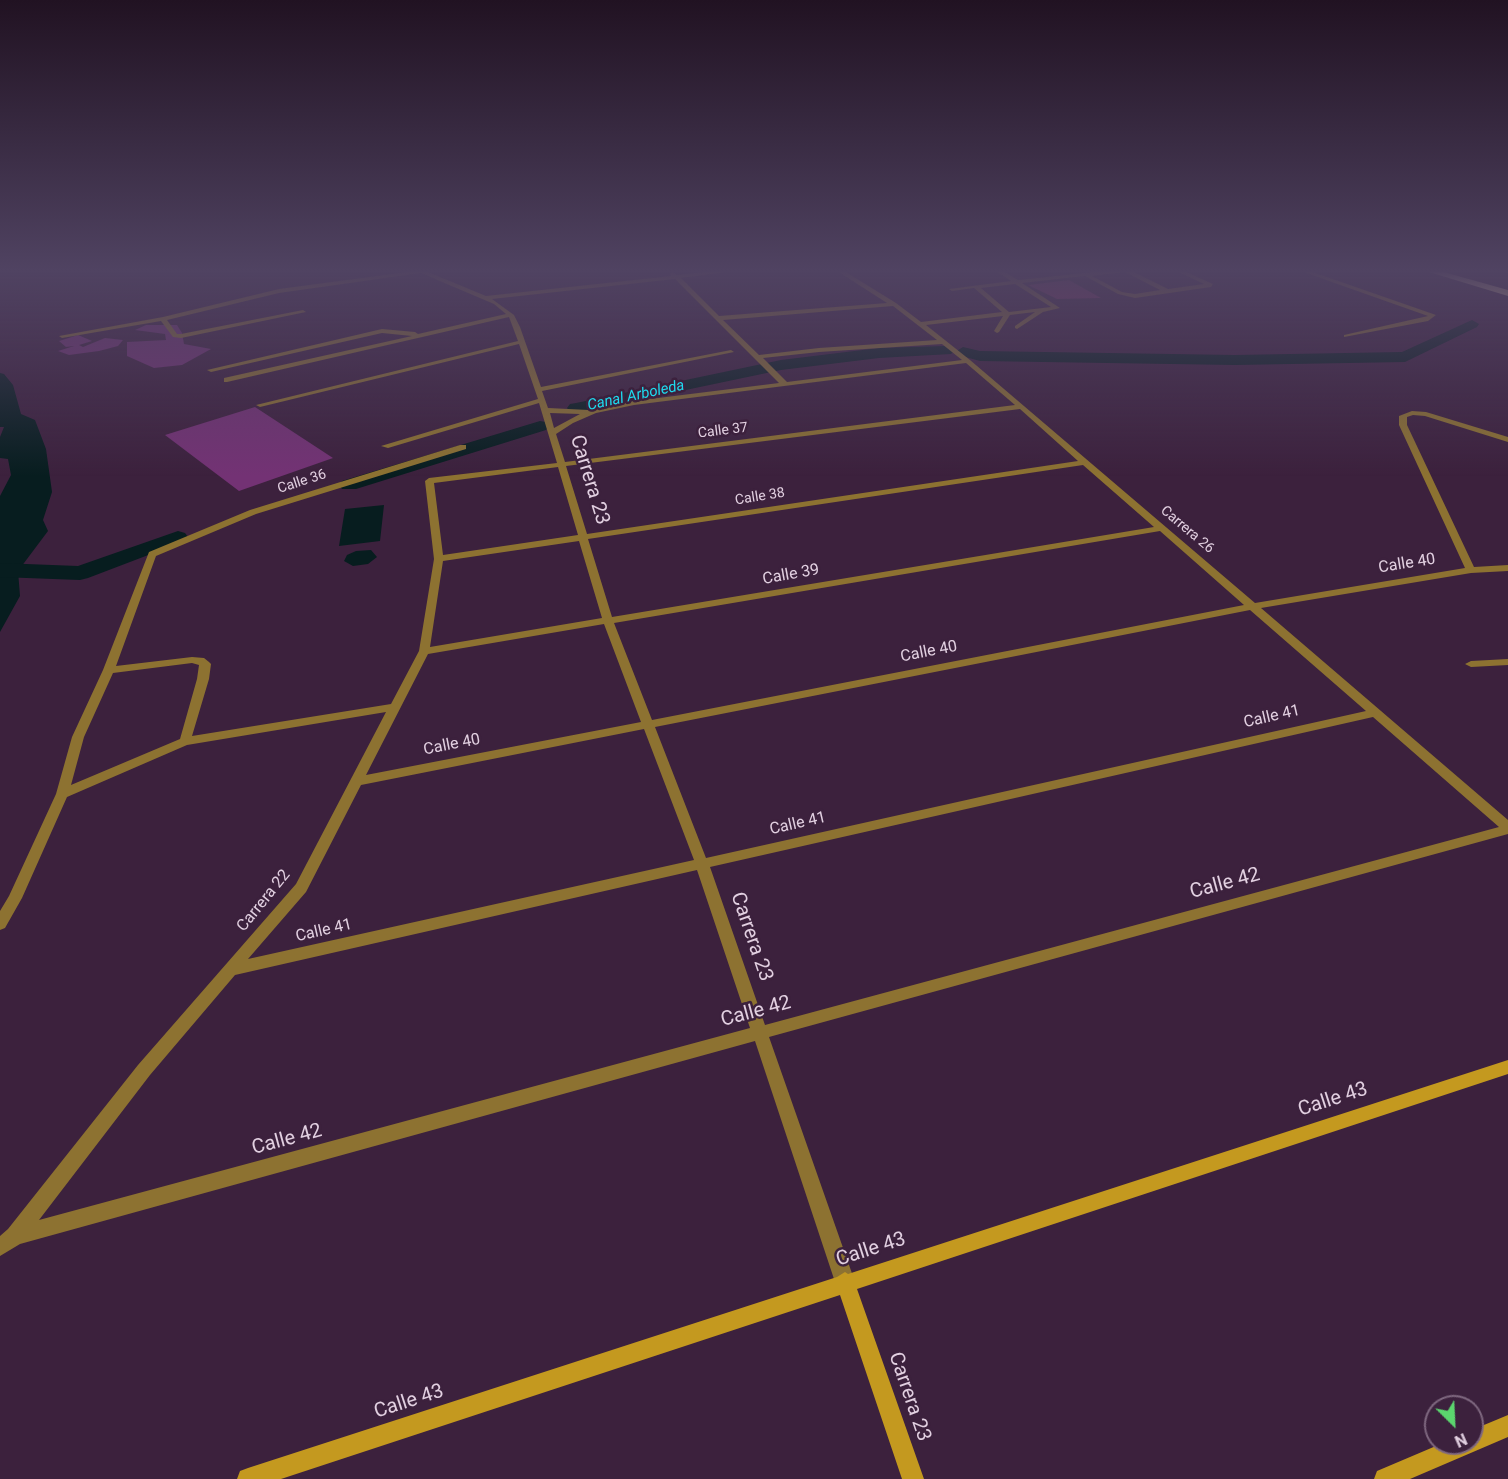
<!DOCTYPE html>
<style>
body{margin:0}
#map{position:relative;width:1508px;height:1479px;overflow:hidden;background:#3c213d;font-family:Roboto,sans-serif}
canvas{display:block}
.north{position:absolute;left:1424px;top:1395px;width:60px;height:60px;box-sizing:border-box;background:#3c213d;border:2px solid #7e677f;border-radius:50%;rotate:156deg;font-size:16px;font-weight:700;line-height:24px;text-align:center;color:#e2d0e1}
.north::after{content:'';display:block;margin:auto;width:21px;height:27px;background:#5bd56e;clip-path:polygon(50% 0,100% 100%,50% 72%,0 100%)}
</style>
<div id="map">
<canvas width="1508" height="1479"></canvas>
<div class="north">N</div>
</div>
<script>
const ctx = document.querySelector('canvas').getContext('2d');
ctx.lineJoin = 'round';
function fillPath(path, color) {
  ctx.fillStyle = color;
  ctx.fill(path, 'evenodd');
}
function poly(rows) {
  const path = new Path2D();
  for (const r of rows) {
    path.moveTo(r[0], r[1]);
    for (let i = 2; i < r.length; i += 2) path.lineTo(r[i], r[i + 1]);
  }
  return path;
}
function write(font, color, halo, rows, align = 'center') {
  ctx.font = font + ' Roboto,sans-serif';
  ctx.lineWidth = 5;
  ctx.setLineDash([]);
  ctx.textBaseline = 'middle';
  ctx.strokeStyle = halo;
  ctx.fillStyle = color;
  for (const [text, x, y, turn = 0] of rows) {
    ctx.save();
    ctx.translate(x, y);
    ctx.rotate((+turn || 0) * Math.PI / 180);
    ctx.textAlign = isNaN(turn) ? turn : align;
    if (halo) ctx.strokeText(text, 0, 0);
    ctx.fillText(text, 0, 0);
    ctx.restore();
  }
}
fillPath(poly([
 [146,325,177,325,182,333,184,344,211,349,182,365,154,368,127,356,127,342,166,340,165,334,135,330],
 [78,335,92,341,79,345,83,347,105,338,123,340,118,346,99,351,69,355,58,351,74,346,66,347,59,341],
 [255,407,333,458,239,491,165,435]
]), '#733274');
fillPath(poly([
 [0,373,4,374,13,385,21,414,35,420,46,449,52,492,43,520,48,531,18,571,20,596,0,632,0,496,11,475,8,459,0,458,0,437,4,427,0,427],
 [384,505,380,541,339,546,345,509],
 [371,550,377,557,368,564,353,566,344,561,347,555,356,551]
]), '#071d1f');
fillPath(poly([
 [1472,320,1479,324,1477,327,1405,362,1235,365,980,361,958,355,955,352,963,347,980,351,1235,355,1402,352,1472,320],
 [946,346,954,351,951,354,879,358,781,370,576,413,570,412,567,408,570,404,576,403,781,360,879,348,946,346],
 [540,421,546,422,549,426,546,430,356,489,342,489,339,485,342,481,540,421],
 [178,531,185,533,188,537,185,541,88,578,80,580,0,577,0,563,78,566,178,531]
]), '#071d1f');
fillPath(poly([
 [1069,280,1101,298,1057,299,1028,285]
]), '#8a2e66');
fillPath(poly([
 [412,269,443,269,428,272,486,296,671,276,670,274,673,272,677,275,731,269,751,269,681,278,719,316,887,303,834,269,841,269,896,303,921,322,1002,312,974,288,952,291,949,289,1011,281,993,269,1000,269,1018,280,1121,269,1142,269,1132,271,1168,289,1204,284,1172,269,1180,269,1213,284,1211,287,1135,298,1118,294,1085,276,1022,283,1060,308,1043,312,1017,329,1015,328,1015,326,1035,312,1010,315,999,332,997,333,994,331,1003,316,926,325,970,360,1255,603,1465,568,1399,425,1399,416,1412,411,1426,412,1508,437,1508,442,1425,416,1413,415,1407,417,1407,425,1474,567,1508,565,1508,571,1471,573,1261,608,1508,820,1508,834,769,1037,855,1282,852,1289,845,1292,838,1289,835,1282,755,1041,20,1244,0,1256,0,1236,8,1229,138,1065,296,884,386,712,187,745,67,797,22,898,5,928,0,930,0,911,9,896,56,794,72,737,103,670,149,552,250,510,460,445,466,445,466,449,256,514,156,556,116,666,192,657,204,658,209,662,211,664,209,679,192,736,391,704,419,651,434,559,425,481,429,478,557,463,539,403,388,448,381,446,538,399,519,344,260,407,256,405,518,341,509,317,227,382,224,382,224,378,412,336,382,333,211,372,207,370,382,329,415,332,418,334,506,314,494,304,421,273,279,293,167,320,177,334,181,334,303,310,306,312,181,338,173,337,161,321,62,338,59,336,163,317,279,289,414,271,412,269],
 [1125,272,1160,290,1135,294,1122,292,1092,276,1125,272],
 [675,279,779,383,634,401,589,410,548,408,542,391,734,352,731,350,541,387,520,327,514,315,492,299,675,279],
 [1015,284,1051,307,1009,312,981,288,1015,284],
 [893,306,937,340,819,348,759,355,723,320,893,306],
 [942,344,962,360,787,382,763,358,819,352,942,344],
 [966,363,1015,405,565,462,556,434,573,423,596,413,634,405,966,363],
 [1020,409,1078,461,587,534,566,466,1020,409],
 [550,413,580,414,554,428,550,413],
 [1083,465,1154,527,612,617,588,539,1083,465],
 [558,467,578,535,443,555,434,483,558,467],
 [1160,531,1244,605,652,720,614,623,1160,531],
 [579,541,602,618,430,647,443,561,579,541],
 [1250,610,1366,711,706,858,655,727,1250,610],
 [604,624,641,722,366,775,428,654,604,624],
 [192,663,199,665,197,679,180,739,71,785,84,737,113,673,192,663],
 [1373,717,1499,827,765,1025,710,867,1373,717],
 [644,729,694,860,248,959,306,892,361,785,644,729],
 [697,870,750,1028,39,1220,150,1075,235,975,697,870],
 [1295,269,1304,269,1436,315,1428,321,1344,337,1344,335,1428,316,1295,269],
 [1493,269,1508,269,1508,273,1496,271,1493,269],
 [1508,659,1508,665,1471,667,1465,664,1471,661,1508,659]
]), '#8d7231');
fillPath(poly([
 [1508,1060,1508,1074,857,1289,924,1479,902,1479,840,1295,281,1479,237,1479,240,1471,248,1468,837,1277,845,1272,848,1274,1508,1060],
 [1508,1415,1508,1437,1410,1479,1374,1479,1377,1471,1443,1443,1472,1443,1472,1430,1508,1415]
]), '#c4991f');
fillPath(poly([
 [1419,269,1433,269,1508,290,1508,296,1419,269]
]), '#f4daa0');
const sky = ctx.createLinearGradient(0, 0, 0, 476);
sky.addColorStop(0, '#211222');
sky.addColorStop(0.57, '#504362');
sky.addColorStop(1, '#50436200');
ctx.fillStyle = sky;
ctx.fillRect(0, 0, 1508, 476);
write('14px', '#e2d0e1', '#3c213d', [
 ["Calle 37",723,431,-7],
 ["Calle 36",302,482,-18],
 ["Calle 38",760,497,-9],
 ["Carrera 26",1187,530,40]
]);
write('italic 15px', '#1edbee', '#3c213d', [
 ["Canal Arboleda",636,396,-12]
]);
write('16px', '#e2d0e1', '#3c213d', [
 ["Calle 40",1407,564,-9],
 ["Calle 39",791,575,-10],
 ["Calle 40",929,652,-11],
 ["Calle 41",1272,717,-13],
 ["Calle 40",452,745,-11],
 ["Calle 41",798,824,-13],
 ["Carrera 22",264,901,-51],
 ["Calle 41",324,931,-13]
]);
write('20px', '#e2d0e1', '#3c213d', [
 ["Carrera 23",589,480,73],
 ["Calle 42",1225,884,-15],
 ["Carrera 23",751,937,71],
 ["Calle 42",756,1012,-15],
 ["Calle 43",1333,1100,-18],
 ["Calle 42",287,1140,-15],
 ["Calle 43",871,1250,-18],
 ["Carrera 23",909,1397,71],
 ["Calle 43",409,1402,-18]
]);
</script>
